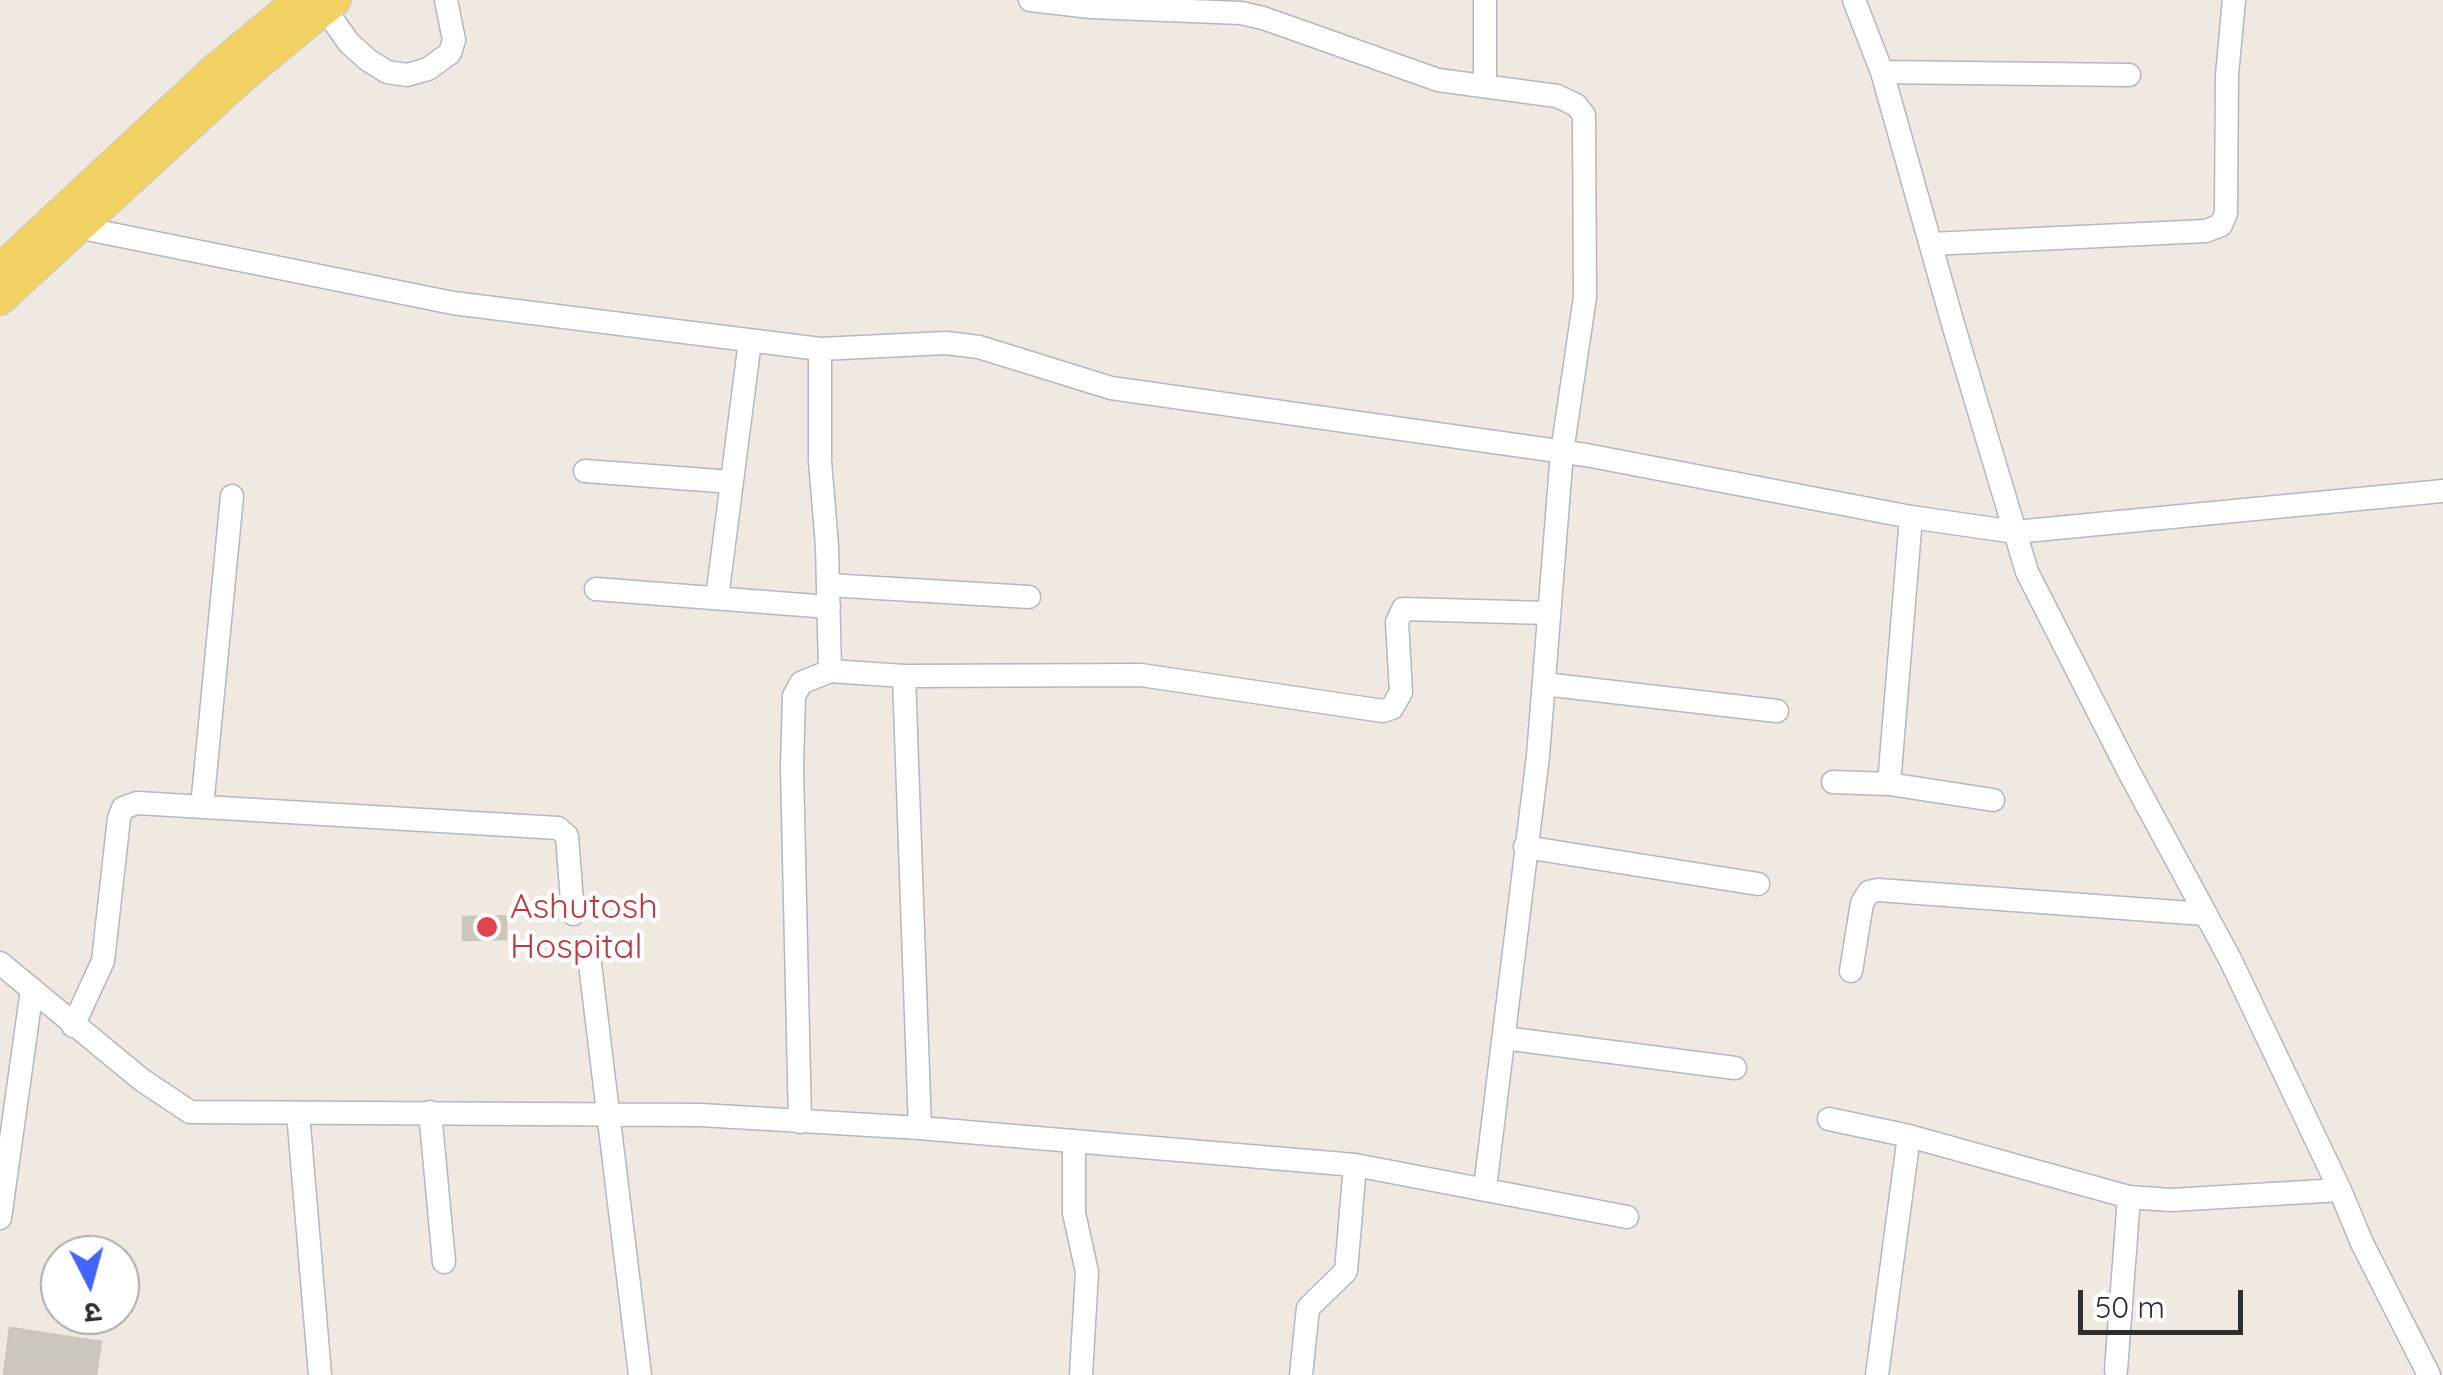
<!DOCTYPE html>
<meta charset="utf-8">
<style>
body{margin:0}
#map{position:relative;width:2443px;height:1375px;overflow:hidden;background:#efe9e1;font-family:Quicksand,"Noto Sans Devanagari",sans-serif}
canvas{display:block}
.north{position:absolute;left:40px;top:1235px;width:100px;height:100px;box-sizing:border-box;background:#fff;border:2px solid #ababab;border-radius:50%;rotate:174deg;font-size:28px;font-weight:700;line-height:40px;text-align:center;color:#2e2e2e}
.north::after{content:'';display:block;margin:auto;width:35px;height:45px;background:#4264fb;clip-path:polygon(50% 0,100% 100%,50% 72%,0 100%)}
.scale{position:absolute;left:2078px;top:1290px;width:165px;height:45px;box-sizing:border-box;border:5px solid #2e2e2e;border-top:0;padding-left:12px;font-size:30px;line-height:35px;white-space:nowrap;color:#2e2e2e;-webkit-text-stroke:8px #fff;paint-order:stroke}
</style>
<div id="map">
<canvas width="2443" height="1375"></canvas>
<div class="north">उ</div>
<div class="scale">50 m</div>
</div>
<script>
const ctx = document.querySelector('canvas').getContext('2d');
ctx.lineJoin = 'round';
function fillPath(path, color) {
  ctx.fillStyle = color;
  ctx.fill(path, 'evenodd');
}
function poly(rows) {
  const path = new Path2D();
  for (const r of rows) {
    path.moveTo(r[0], r[1]);
    for (let i = 2; i < r.length; i += 2) path.lineTo(r[i], r[i + 1]);
  }
  return path;
}
function trace(path, color, width, dash) {
  ctx.strokeStyle = color;
  ctx.lineWidth = width;
  ctx.lineCap = dash ? 'butt' : 'round';
  ctx.setLineDash(dash || []);
  ctx.stroke(path);
}
function write(font, color, halo, rows, align = 'center') {
  ctx.font = font + ' Quicksand,sans-serif';
  ctx.lineWidth = 9;
  ctx.setLineDash([]);
  ctx.textBaseline = 'middle';
  ctx.strokeStyle = halo;
  ctx.fillStyle = color;
  for (const [text, x, y, turn = 0] of rows) {
    ctx.save();
    ctx.translate(x, y);
    ctx.rotate((+turn || 0) * Math.PI / 180);
    ctx.textAlign = isNaN(turn) ? turn : align;
    if (halo) ctx.strokeText(text, 0, 0);
    ctx.fillText(text, 0, 0);
    ctx.restore();
  }
}
const building = poly([
 [506,916,506,939,463,940,463,917,506,916],
 [10,1328,101,1342,96,1375,4,1375,10,1328]
]);
fillPath(building, '#cbc7bf');
trace(building, '#cbc5ba', 2.5);
const minor = poly([
 [1030,0,1091,7,1241,13,1263,18,1438,80,1557,96,1576,105,1584,115,1585,297,1562,452,1538,756,1485,1188],
 [1485,0,1485,86],
 [1854,0,1882,72,1953,324,2027,572,2129,772,2230,959,2340,1190,2362,1243,2429,1375],
 [325,9,349,43,368,60,387,72,407,75,428,69,450,53,454,40,446,0],
 [1882,72,2129,75],
 [77,227,453,303,820,349,946,343,979,347,1111,388,1586,455,1911,517,2015,532,2443,491],
 [1931,244,2206,231,2221,225,2226,213,2227,75,2234,0],
 [820,349,820,461,827,546,830,671],
 [585,471,732,482],
 [828,585,1029,597],
 [596,589,829,607],
 [717,598,750,341],
 [904,676,920,1128],
 [1544,684,1777,711],
 [1833,782,1889,784,1993,800],
 [1889,784,1911,517],
 [202,807,232,496],
 [1525,847,1758,884],
 [589,956,640,1375],
 [0,963,142,1080,190,1112,701,1115,920,1128,1355,1165,1627,1217],
 [1851,971,1862,903,1869,892,1878,890,2204,914],
 [73,1026,103,961,119,818,123,808,137,803,558,828,567,836,573,914],
 [1504,1038,1735,1068],
 [430,1112,444,1262],
 [298,1113,320,1375],
 [1829,1119,1909,1136,2129,1197,2171,1200,2340,1190],
 [800,1122,792,767,794,696,801,683,830,671,904,676,1141,675,1383,711,1392,708,1401,692,1397,622,1403,609,1548,613],
 [1074,1141,1074,1213,1087,1272,1081,1375],
 [0,1218,32,989],
 [2116,1370,2129,1197],
 [1301,1375,1308,1308,1346,1271,1355,1165],
 [1877,1375,1909,1136]
]);
const major = poly([
 [0,269,216,68,298,0],
 [0,300,244,76,336,0]
]);
trace(minor, '#b4b7c1', 25);
trace(major, '#c9c9c9', 32);
trace(minor, '#fff', 22);
trace(major, '#f2d163', 30);
for (const [x, y, r, color] of [
 [487,927,12,"#e0444e"]
]) {
  const dot = new Path2D();
  dot.arc(x, y, r, 0, 2 * Math.PI);
  ctx.fillStyle = color;
  ctx.fill(dot);
  trace(dot, '#fff', 4);
}
write('35px', '#be3a42', '#fff', [
 ["Ashutosh",510,907],
 ["Hospital",510,947]
], 'left');
</script>
